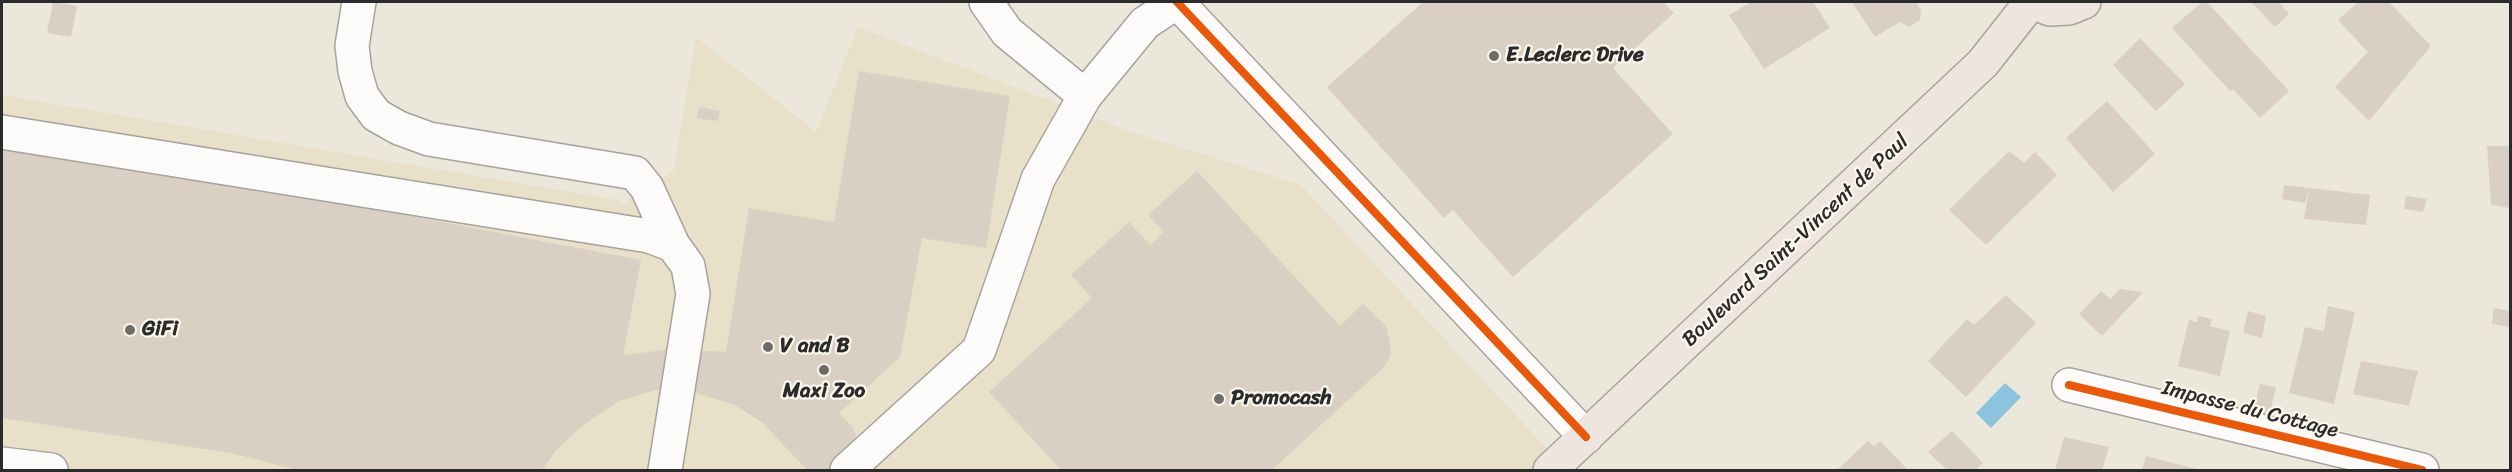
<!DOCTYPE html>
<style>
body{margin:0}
#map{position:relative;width:2512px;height:472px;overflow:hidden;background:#ece7db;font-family:Sriracha,sans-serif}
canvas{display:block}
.frame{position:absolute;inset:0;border:3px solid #2b2b2b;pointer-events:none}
</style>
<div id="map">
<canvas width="2512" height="472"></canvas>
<div class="frame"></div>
</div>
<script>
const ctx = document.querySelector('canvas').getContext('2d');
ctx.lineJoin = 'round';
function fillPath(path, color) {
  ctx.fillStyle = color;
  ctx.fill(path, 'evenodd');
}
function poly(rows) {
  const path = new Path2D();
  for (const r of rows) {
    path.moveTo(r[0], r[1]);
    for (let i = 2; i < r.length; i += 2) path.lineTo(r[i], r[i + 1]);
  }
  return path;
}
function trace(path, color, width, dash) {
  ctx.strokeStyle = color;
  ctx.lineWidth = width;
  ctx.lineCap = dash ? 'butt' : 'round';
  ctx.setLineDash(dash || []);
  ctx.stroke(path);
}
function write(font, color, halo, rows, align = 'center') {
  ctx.font = font + ' Sriracha,sans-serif';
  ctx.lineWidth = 4.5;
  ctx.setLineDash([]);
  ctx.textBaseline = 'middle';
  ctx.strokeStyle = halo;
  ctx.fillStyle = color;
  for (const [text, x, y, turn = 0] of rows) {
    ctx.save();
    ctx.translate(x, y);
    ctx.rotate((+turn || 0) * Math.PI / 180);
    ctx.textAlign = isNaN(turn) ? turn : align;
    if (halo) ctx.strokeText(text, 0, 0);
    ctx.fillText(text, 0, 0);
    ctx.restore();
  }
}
fillPath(poly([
 [858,27,1129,131,1301,185,1567,470,2,470,2,95,618,200,623,204,674,170,696,37,816,132]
]), '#e9e0c9');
fillPath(poly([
 [2005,383,2021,397,1991,428,1976,413]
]), '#8bc4dc');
fillPath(poly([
 [53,2,77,6,71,37,47,33],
 [1423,2,1663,2,1674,13,1613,68,1673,134,1513,277,1453,210,1444,218,1327,87],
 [1751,2,1813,2,1830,28,1764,69,1729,15],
 [1852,2,1916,2,1921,10,1920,20,1909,27,1900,22,1875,37],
 [2202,2,2207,2,2289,91,2260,118,2233,89,2230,91,2172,28],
 [2251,2,2282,2,2280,3,2289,14,2275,27],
 [2358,2,2389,2,2431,46,2369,121,2335,87,2368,52,2338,20],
 [2140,38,2185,84,2156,111,2113,65],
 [859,71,1010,96,986,248,922,238,900,357,839,413,853,428,861,448,866,470,807,470,763,423,735,405,690,391,655,390,619,401,582,426,557,449,542,470,298,470,231,453,2,418,2,144,353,205,641,260,623,355,673,349,726,352,749,208,834,222],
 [2107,101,2155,154,2113,192,2066,138],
 [699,107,720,111,718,121,697,118],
 [2487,146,2510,146,2510,208,2491,205],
 [2009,151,2024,163,2035,152,2057,175,1986,245,1949,210],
 [1197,171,1340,326,1363,304,1386,326,1390,344,1391,353,1388,361,1384,367,1272,470,1061,470,989,392,1092,298,1071,275,1129,222,1150,245,1164,232,1148,215],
 [2284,185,2370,195,2366,225,2304,219,2309,190,2305,203,2282,199],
 [2406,196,2427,199,2423,212,2404,209],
 [2120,289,2143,292,2102,336,2079,314,2101,291,2110,299],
 [2006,295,2036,323,1966,397,1928,361,1967,319,1974,325],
 [2328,306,2355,312,2334,404,2289,393,2305,327,2324,331],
 [2494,308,2510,311,2510,327,2492,324],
 [2248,311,2266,316,2262,338,2243,333],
 [2198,316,2212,319,2210,326,2230,331,2220,376,2178,366,2189,320,2197,322],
 [2361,361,2418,371,2409,406,2353,394],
 [2260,384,2276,387,2269,417,2253,412],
 [1952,431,1983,463,1975,470,1947,470,1928,452],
 [2064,437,2109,447,2102,470,2055,470],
 [1868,441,1874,446,1880,441,1908,470,1837,470],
 [2146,456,2200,470,2142,470]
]), '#d9cfc3');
const minor = poly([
 [359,2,352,46,355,71,362,96,376,115,399,128,429,139,635,173,647,188,673,245],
 [986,2,1007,32,1085,96],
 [1177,2,1586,437],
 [2,132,649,236,673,245,688,266,693,294,665,470],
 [2069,385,2422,470],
 [2,464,51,470],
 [847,470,979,350,1038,179,1085,96,1145,23,1177,2]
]);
const major = poly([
 [2033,2,2050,9,2069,8,2084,2],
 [1550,470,1983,63,2031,2]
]);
trace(minor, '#a6a39d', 36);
trace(major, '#a6a39d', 36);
trace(minor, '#fcfbfa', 33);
trace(major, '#ede5de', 33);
trace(poly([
 [1177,2,1586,437],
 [2069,385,2422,470]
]), '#e8590c', 8);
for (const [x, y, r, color] of [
 [1494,56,6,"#6f6d69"],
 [130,330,6,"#6f6d69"],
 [768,347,6,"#6f6d69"],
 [824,370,6,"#6f6d69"],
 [1219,399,6,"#6f6d69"]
]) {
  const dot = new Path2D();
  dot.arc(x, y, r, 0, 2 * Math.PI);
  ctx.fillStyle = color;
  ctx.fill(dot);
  trace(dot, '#fbf7ec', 2);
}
write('bold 21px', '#2b2b2b', '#fbf7ec', [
 ["E.Leclerc Drive",1506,56],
 ["GiFi",142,330],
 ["V and B",780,347],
 ["Maxi Zoo",824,392,"center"],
 ["Promocash",1231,399]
], 'left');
write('21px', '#2b2b2b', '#fbf7ec', [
 ["Boulevard Saint-Vincent de Paul",1796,241,-43],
 ["Impasse du Cottage",2250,410,14]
]);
</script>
